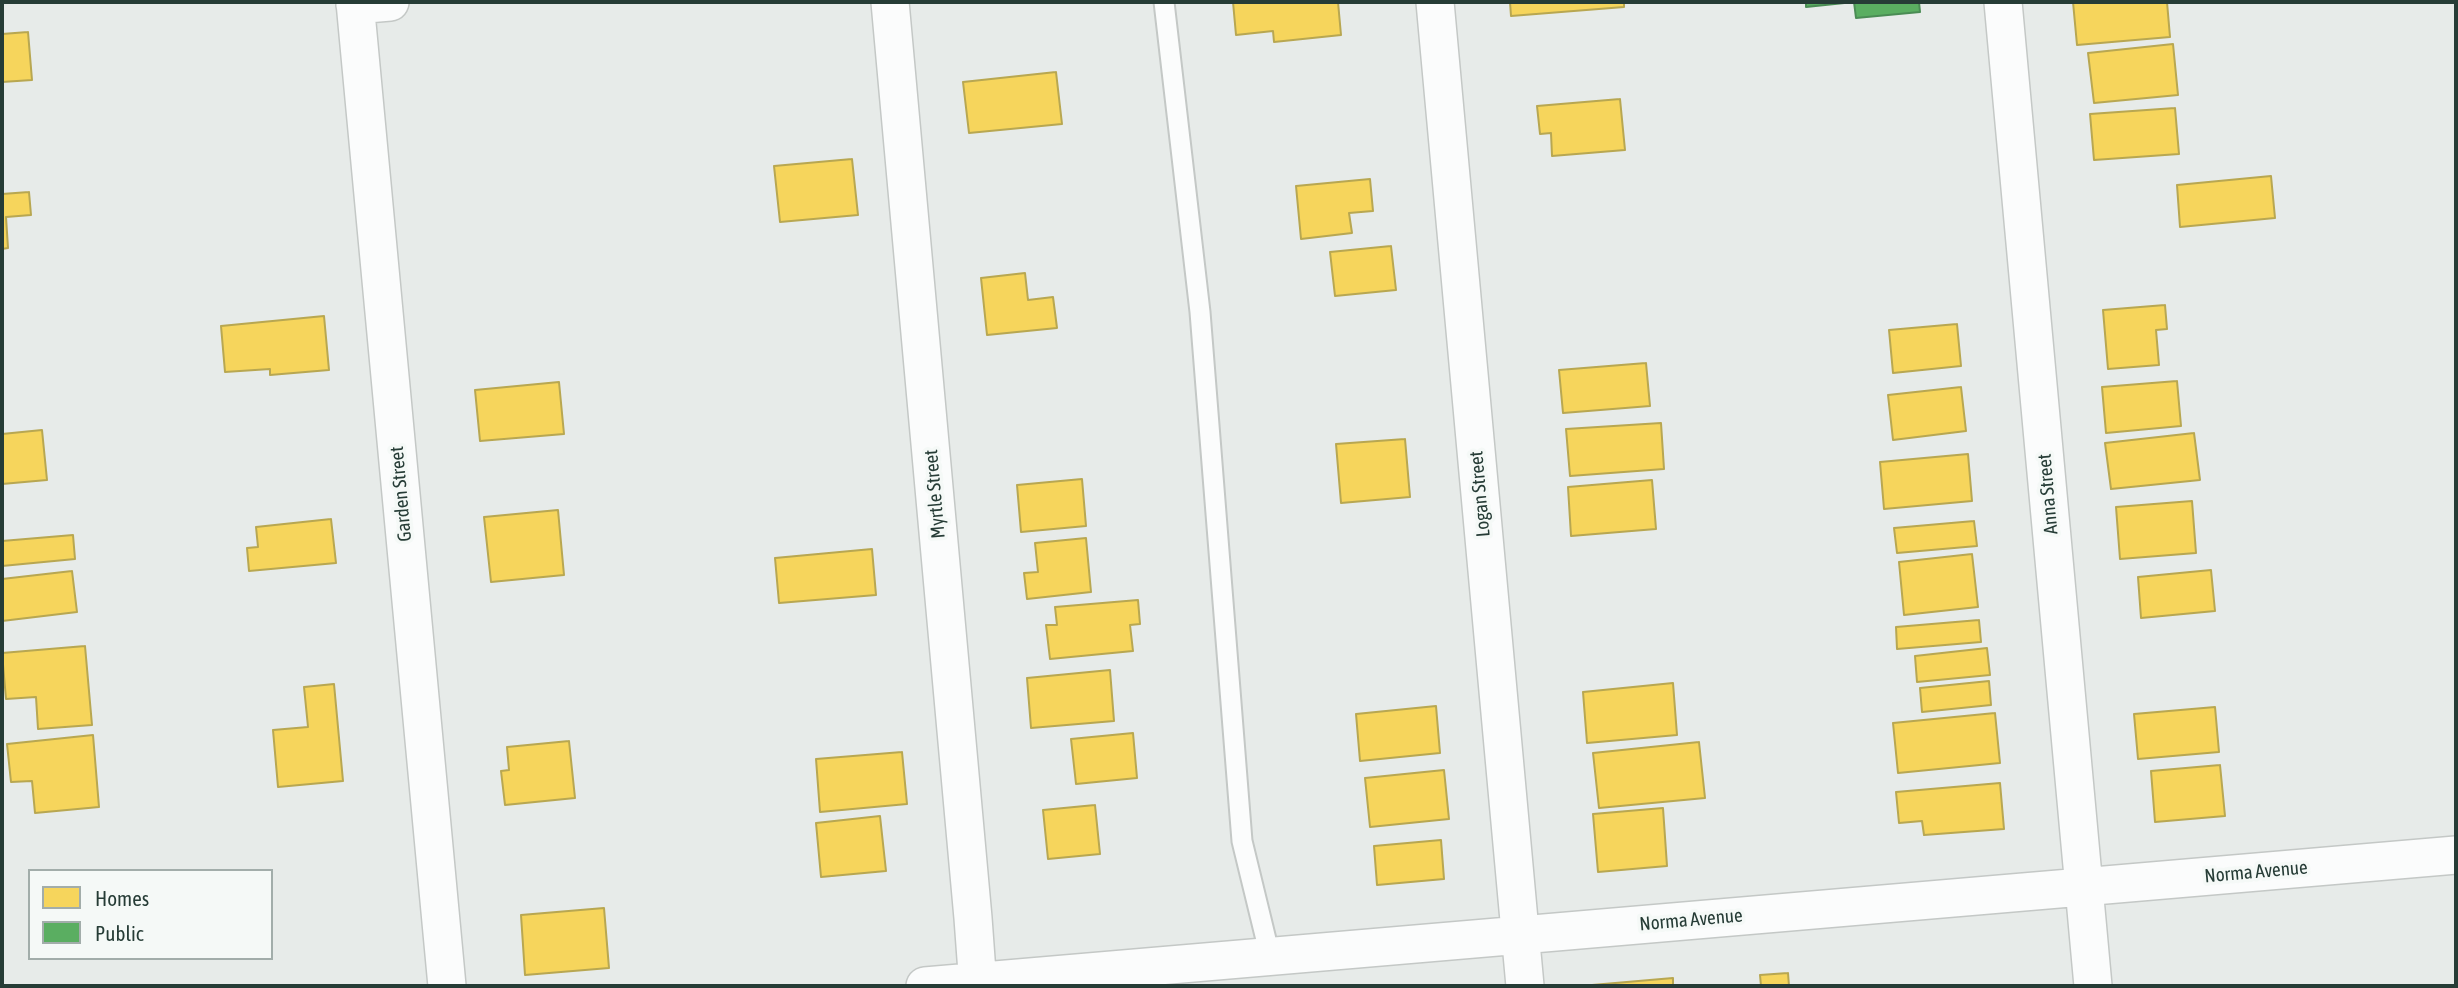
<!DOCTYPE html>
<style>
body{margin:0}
#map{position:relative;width:2458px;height:988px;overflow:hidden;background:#e7ebe9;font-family:"Asap Condensed",sans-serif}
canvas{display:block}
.frame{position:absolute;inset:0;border:4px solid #263c36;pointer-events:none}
.legend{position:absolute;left:28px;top:869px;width:245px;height:91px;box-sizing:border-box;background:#f5f9f7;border:2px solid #a2adaa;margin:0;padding:9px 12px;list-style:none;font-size:21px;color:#263c36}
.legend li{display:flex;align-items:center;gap:14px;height:35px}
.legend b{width:35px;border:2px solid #a2adaa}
</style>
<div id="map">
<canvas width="2458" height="988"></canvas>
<div class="frame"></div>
<ul class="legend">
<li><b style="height:19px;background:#f6d55c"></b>Homes</li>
<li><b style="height:19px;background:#5aae61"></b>Public</li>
</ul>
</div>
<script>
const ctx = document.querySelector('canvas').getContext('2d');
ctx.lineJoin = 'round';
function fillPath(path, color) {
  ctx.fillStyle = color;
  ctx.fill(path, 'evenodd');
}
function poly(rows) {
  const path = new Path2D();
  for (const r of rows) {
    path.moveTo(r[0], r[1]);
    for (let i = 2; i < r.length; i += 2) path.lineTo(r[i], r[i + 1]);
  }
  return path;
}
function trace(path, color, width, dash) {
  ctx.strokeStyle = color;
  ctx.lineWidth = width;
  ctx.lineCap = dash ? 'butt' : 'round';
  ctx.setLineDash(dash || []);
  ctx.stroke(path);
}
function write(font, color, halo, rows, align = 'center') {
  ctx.font = font + ' "Asap Condensed",sans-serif';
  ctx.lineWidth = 7;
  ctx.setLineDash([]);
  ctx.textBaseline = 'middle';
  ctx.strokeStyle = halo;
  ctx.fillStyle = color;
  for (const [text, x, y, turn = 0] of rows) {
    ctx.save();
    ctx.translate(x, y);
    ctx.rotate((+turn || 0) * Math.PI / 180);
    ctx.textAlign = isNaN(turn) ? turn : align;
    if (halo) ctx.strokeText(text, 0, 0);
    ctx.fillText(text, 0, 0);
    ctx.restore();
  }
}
const homes = poly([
 [1233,2,1338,2,1341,35,1274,42,1273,31,1236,35,1233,2],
 [1510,2,1624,2,1624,7,1511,16,1510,2],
 [2073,2,2167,2,2170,37,2077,45,2073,2],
 [28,32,32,80,2,82,2,34,28,32],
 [2173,44,2178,95,2094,103,2088,53,2173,44],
 [1056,72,1062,124,969,133,963,82,1056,72],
 [1620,99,1625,150,1552,156,1551,133,1540,134,1537,106,1620,99],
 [2175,108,2179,154,2094,160,2090,114,2175,108],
 [852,159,858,215,780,222,774,166,852,159],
 [2271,176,2275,218,2180,227,2177,185,2271,176],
 [1370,179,1373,211,1349,213,1352,233,1301,239,1296,186,1370,179],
 [29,192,31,215,6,217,8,248,2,249,2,194,29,192],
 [1391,246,1396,290,1335,296,1330,252,1391,246],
 [1025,273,1028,300,1053,297,1057,328,987,335,981,278,1025,273],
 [2165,305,2167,329,2156,330,2159,365,2108,369,2103,310,2165,305],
 [324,316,329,370,270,375,270,369,225,372,221,326,324,316],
 [1957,324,1961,366,1893,373,1889,330,1957,324],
 [1646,363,1650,406,1563,413,1559,370,1646,363],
 [2177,381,2181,426,2106,433,2102,387,2177,381],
 [559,382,564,434,480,441,475,390,559,382],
 [1961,387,1966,431,1893,440,1888,395,1961,387],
 [1661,423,1664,469,1570,476,1566,429,1661,423],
 [42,430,47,480,2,484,2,434,42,430],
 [2194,433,2200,480,2111,489,2105,443,2194,433],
 [1405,439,1410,497,1341,503,1336,444,1405,439],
 [1968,454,1972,501,1884,509,1880,462,1968,454],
 [1082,479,1086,526,1021,532,1017,485,1082,479],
 [1652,480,1656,529,1571,536,1568,487,1652,480],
 [2192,501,2196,553,2120,559,2116,507,2192,501],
 [558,510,564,575,491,582,484,517,558,510],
 [331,519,336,563,249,571,247,548,258,547,256,527,331,519],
 [1974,521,1977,546,1897,553,1894,528,1974,521],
 [73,535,75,559,2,566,2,541,73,535],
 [1086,538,1091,592,1027,599,1024,573,1038,572,1035,543,1086,538],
 [872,549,876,595,779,603,775,558,872,549],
 [1972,554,1978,607,1904,615,1899,562,1972,554],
 [2211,570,2215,611,2141,618,2138,577,2211,570],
 [72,571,77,612,2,621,2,579,72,571],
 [1138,600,1140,624,1130,625,1133,651,1050,659,1046,625,1057,625,1055,607,1138,600],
 [1979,620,1981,642,1897,649,1896,627,1979,620],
 [85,646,92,725,38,729,36,697,6,699,2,653,85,646],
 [1987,648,1990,675,1917,682,1915,656,1987,648],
 [1110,670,1114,721,1031,728,1027,678,1110,670],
 [1989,681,1991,705,1922,712,1920,688,1989,681],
 [1673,683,1677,735,1587,743,1583,692,1673,683],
 [334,684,343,781,278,787,273,730,308,727,304,687,334,684],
 [1436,706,1440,753,1360,761,1356,714,1436,706],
 [2215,707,2219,752,2138,759,2134,714,2215,707],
 [1995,713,2000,763,1898,773,1893,723,1995,713],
 [1133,733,1137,778,1076,784,1071,739,1133,733],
 [93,735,99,807,35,813,32,781,11,782,7,744,93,735],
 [569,741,575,798,505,805,501,771,509,770,507,747,569,741],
 [1699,742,1705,798,1599,808,1593,753,1699,742],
 [902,752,907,804,820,812,816,759,902,752],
 [2220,765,2225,816,2155,822,2151,771,2220,765],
 [1444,770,1449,819,1370,827,1365,778,1444,770],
 [2000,783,2004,829,1924,835,1922,821,1899,823,1896,792,2000,783],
 [1095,805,1100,854,1048,859,1043,810,1095,805],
 [1663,808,1667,866,1598,872,1593,814,1663,808],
 [880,816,886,871,821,877,816,823,880,816],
 [1441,840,1444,879,1377,885,1374,846,1441,840],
 [604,908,609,968,525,975,521,915,604,908],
 [1788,973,1789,986,1761,986,1760,975,1788,973],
 [1673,978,1673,986,1592,986,1592,985,1673,978]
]);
fillPath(homes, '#f6d55c');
trace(homes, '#b8a751', 2);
const public = poly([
 [1806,2,1919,2,1920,12,1856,18,1854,2,1806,7,1806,2]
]);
fillPath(public, '#5aae61');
trace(public, '#4a8c54', 2);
const lane = poly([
 [1164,2,1200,312,1242,841,1270,956]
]);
const street = poly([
 [355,2,447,986],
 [890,2,973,918,978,986],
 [1435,2,1525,986],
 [2003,2,2093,986],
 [355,5,390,2],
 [925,986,2456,855]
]);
trace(lane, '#c4c8c6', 23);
trace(street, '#c4c8c6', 40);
trace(lane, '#fbfcfc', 19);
trace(street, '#fbfcfc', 37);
write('19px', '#263c36', '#f5f9f7', [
 ["Garden Street",401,494,-95],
 ["Myrtle Street",935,494,-95],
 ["Logan Street",1480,494,-95],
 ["Anna Street",2048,494,-95],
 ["Norma Avenue",2256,872,-5],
 ["Norma Avenue",1691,920,-5]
]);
</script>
